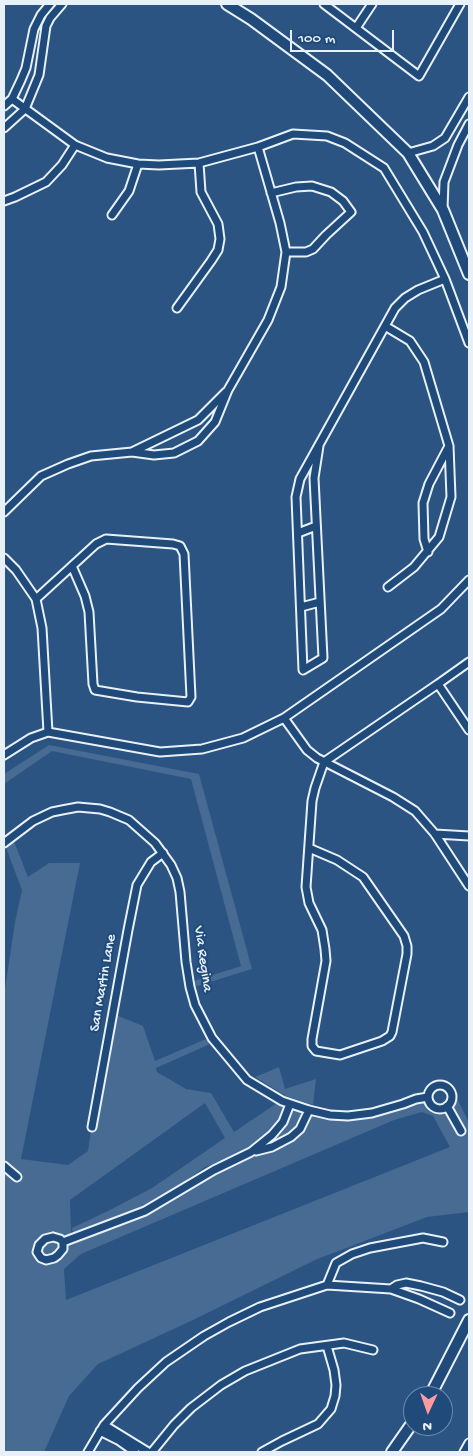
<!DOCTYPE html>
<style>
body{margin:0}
#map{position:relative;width:473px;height:1456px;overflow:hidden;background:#2b5482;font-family:"Gochi Hand",sans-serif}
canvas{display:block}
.frame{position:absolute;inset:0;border:5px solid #e8f1f8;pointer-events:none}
.north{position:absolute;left:403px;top:1386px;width:50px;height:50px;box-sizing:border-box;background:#1f4a7a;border:1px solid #6f8dac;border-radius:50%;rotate:183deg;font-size:14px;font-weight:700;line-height:20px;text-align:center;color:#e8f1f8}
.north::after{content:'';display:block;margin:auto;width:18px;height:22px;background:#ff9aa2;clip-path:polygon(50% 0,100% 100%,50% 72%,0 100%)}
.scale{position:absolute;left:290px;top:30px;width:104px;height:22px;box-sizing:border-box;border:2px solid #e8f1f8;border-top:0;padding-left:6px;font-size:15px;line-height:18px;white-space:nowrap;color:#e8f1f8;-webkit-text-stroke:4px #1f4a7a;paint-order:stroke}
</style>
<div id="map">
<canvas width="473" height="1456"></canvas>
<div class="frame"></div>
<div class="north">N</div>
<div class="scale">100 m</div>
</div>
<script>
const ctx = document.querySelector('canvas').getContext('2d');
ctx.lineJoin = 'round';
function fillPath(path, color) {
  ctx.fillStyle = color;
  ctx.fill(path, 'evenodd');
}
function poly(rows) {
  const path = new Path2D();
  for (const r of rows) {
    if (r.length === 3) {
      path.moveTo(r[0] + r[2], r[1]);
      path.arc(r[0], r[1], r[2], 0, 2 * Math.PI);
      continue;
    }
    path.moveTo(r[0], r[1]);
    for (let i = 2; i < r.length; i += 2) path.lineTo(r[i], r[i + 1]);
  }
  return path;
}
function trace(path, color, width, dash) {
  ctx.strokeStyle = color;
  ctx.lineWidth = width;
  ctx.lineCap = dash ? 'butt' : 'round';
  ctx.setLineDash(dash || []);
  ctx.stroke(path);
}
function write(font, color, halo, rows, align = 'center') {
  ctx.font = font + ' "Gochi Hand",sans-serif';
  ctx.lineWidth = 4;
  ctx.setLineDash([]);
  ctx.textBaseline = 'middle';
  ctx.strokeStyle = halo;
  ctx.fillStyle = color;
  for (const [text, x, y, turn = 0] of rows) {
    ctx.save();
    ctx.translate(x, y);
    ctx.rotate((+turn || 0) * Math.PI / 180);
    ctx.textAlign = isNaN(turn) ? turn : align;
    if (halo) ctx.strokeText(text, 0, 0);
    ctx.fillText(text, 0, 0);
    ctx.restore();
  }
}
fillPath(poly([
 [49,745,199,774,252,969,194,987,194,981,241,966,191,779,52,751,4,784,4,774],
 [13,839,28,877,49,863,80,863,21,1159,68,1165,88,1151,91,1131,95,1130,116,1015,143,1026,155,1061,206,1039,210,1044,156,1068,157,1072,186,1089,211,1093,234,1132,277,1103,287,1107,280,1121,262,1142,237,1155,205,1167,164,1196,132,1212,92,1225,73,1234,72,1228,110,1210,152,1188,225,1138,205,1103,70,1200,71,1232,75,1242,104,1229,148,1215,171,1202,188,1189,218,1172,251,1157,271,1152,289,1144,301,1133,308,1119,312,1113,338,1119,369,1119,429,1101,437,1106,449,1109,456,1103,457,1098,469,1123,469,1212,427,1217,315,1260,193,1320,98,1364,69,1396,44,1452,4,1452,4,996,15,922,22,890,5,845],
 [422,1112,433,1116,450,1147,66,1300,64,1269,81,1254,394,1120],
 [279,1067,285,1089,316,1079,313,1105,286,1096,255,1077],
 [294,1110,300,1110,304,1113,298,1128,289,1136,261,1149,277,1135,285,1125,290,1114]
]), '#476b93');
const street = poly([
 [324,4,419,76,460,4],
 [356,28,372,4],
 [12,99,75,145,107,158,138,164,159,165,199,163,258,147,293,134,327,136,345,143,384,168,423,232,445,279,469,343],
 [4,106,12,99,21,80,26,68,34,29,41,15,50,4],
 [4,128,25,109,39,75,46,26,50,18,62,4],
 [408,153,433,146,445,138,469,97],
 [271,193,296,187,312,186,331,192,343,201,351,212,326,235,313,249,306,252,286,252],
 [4,201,15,197,46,182,62,165,75,145],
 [443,209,444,182,458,145,469,124],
 [112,215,129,191,138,164],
 [177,308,211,261,218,250,220,239,218,224,201,192,199,163],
 [319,446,314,478,323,658,303,670,296,497,300,479,385,326],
 [132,452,198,420,226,392],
 [4,512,41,476,68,464,91,456,132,452,154,455,174,453,198,441,215,422,228,390,268,320,281,287,286,252,280,223,258,147],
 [298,533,316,526],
 [428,552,424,539,423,503,429,484,449,446],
 [4,558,16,570,36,599,42,628,48,732],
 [388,587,414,567,439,537,451,497,449,446,424,362,410,341,385,326,395,308,405,298,418,290,445,279],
 [36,599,96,544,106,539,173,544,180,546,184,554,191,697,188,702,137,697,95,690,93,684,89,612,85,596,72,566],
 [301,607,320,602],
 [438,684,469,662],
 [284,718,307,750,317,758,393,797,415,811,435,834,469,886],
 [4,755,31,738,48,732,160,752,202,749,243,738,284,718,441,609,469,580],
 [435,834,469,836],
 [4,843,33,821,52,812,62,810,78,807,100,809,110,812,129,820,155,843,171,865,177,878,180,892,186,962,190,987,195,1005,212,1038,247,1080,282,1101,309,1110,330,1115,348,1116,372,1113,403,1104,416,1099,428,1097],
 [309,848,337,860,363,877,404,936,407,946,407,954,392,1032,390,1036,382,1041,340,1055,316,1051,312,1046,312,1039,326,961,325,949,322,930,309,903,306,887,312,801,315,788,324,762,438,684,469,730],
 [440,1097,12],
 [447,1106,461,1131],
 [92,1127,128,930,137,885,151,862,163,853],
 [256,1151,272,1147,291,1137,300,1129,309,1110],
 [4,1166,17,1177],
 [53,1237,60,1239,63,1242,63,1249,58,1255,54,1258,46,1260,41,1258,37,1252,39,1245,45,1239,53,1237],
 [63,1242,145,1211,214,1170,251,1152,272,1135,283,1122,290,1104],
 [327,1285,336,1263,352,1254,370,1248,423,1238,443,1242],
 [391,1289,419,1299,450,1313],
 [104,1425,148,1452],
 [100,1431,118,1440,135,1452],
 [88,1452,104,1425,138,1388,166,1362,204,1336,229,1322,260,1307,327,1285,391,1289,397,1285,406,1283,421,1286,443,1292,460,1300],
 [152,1452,174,1425,191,1408,221,1385,245,1371,300,1349,344,1343,373,1350],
 [262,1452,282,1441,318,1424,331,1409,335,1396,336,1385,334,1370,327,1346],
 [464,1452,469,1443]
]);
const secondary = poly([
 [227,4,251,19,327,75,408,153,443,210,469,274],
 [430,1396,469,1320],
 [392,1452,413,1422]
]);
trace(street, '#e8f1f8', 11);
trace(secondary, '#e8f1f8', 14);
trace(street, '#1f4a7a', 7);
trace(secondary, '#1f4a7a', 10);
write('15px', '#e8f1f8', '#1f4a7a', [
 ["Via Regina",202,959,82],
 ["San Martin Lane",104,983,-80]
]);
</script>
